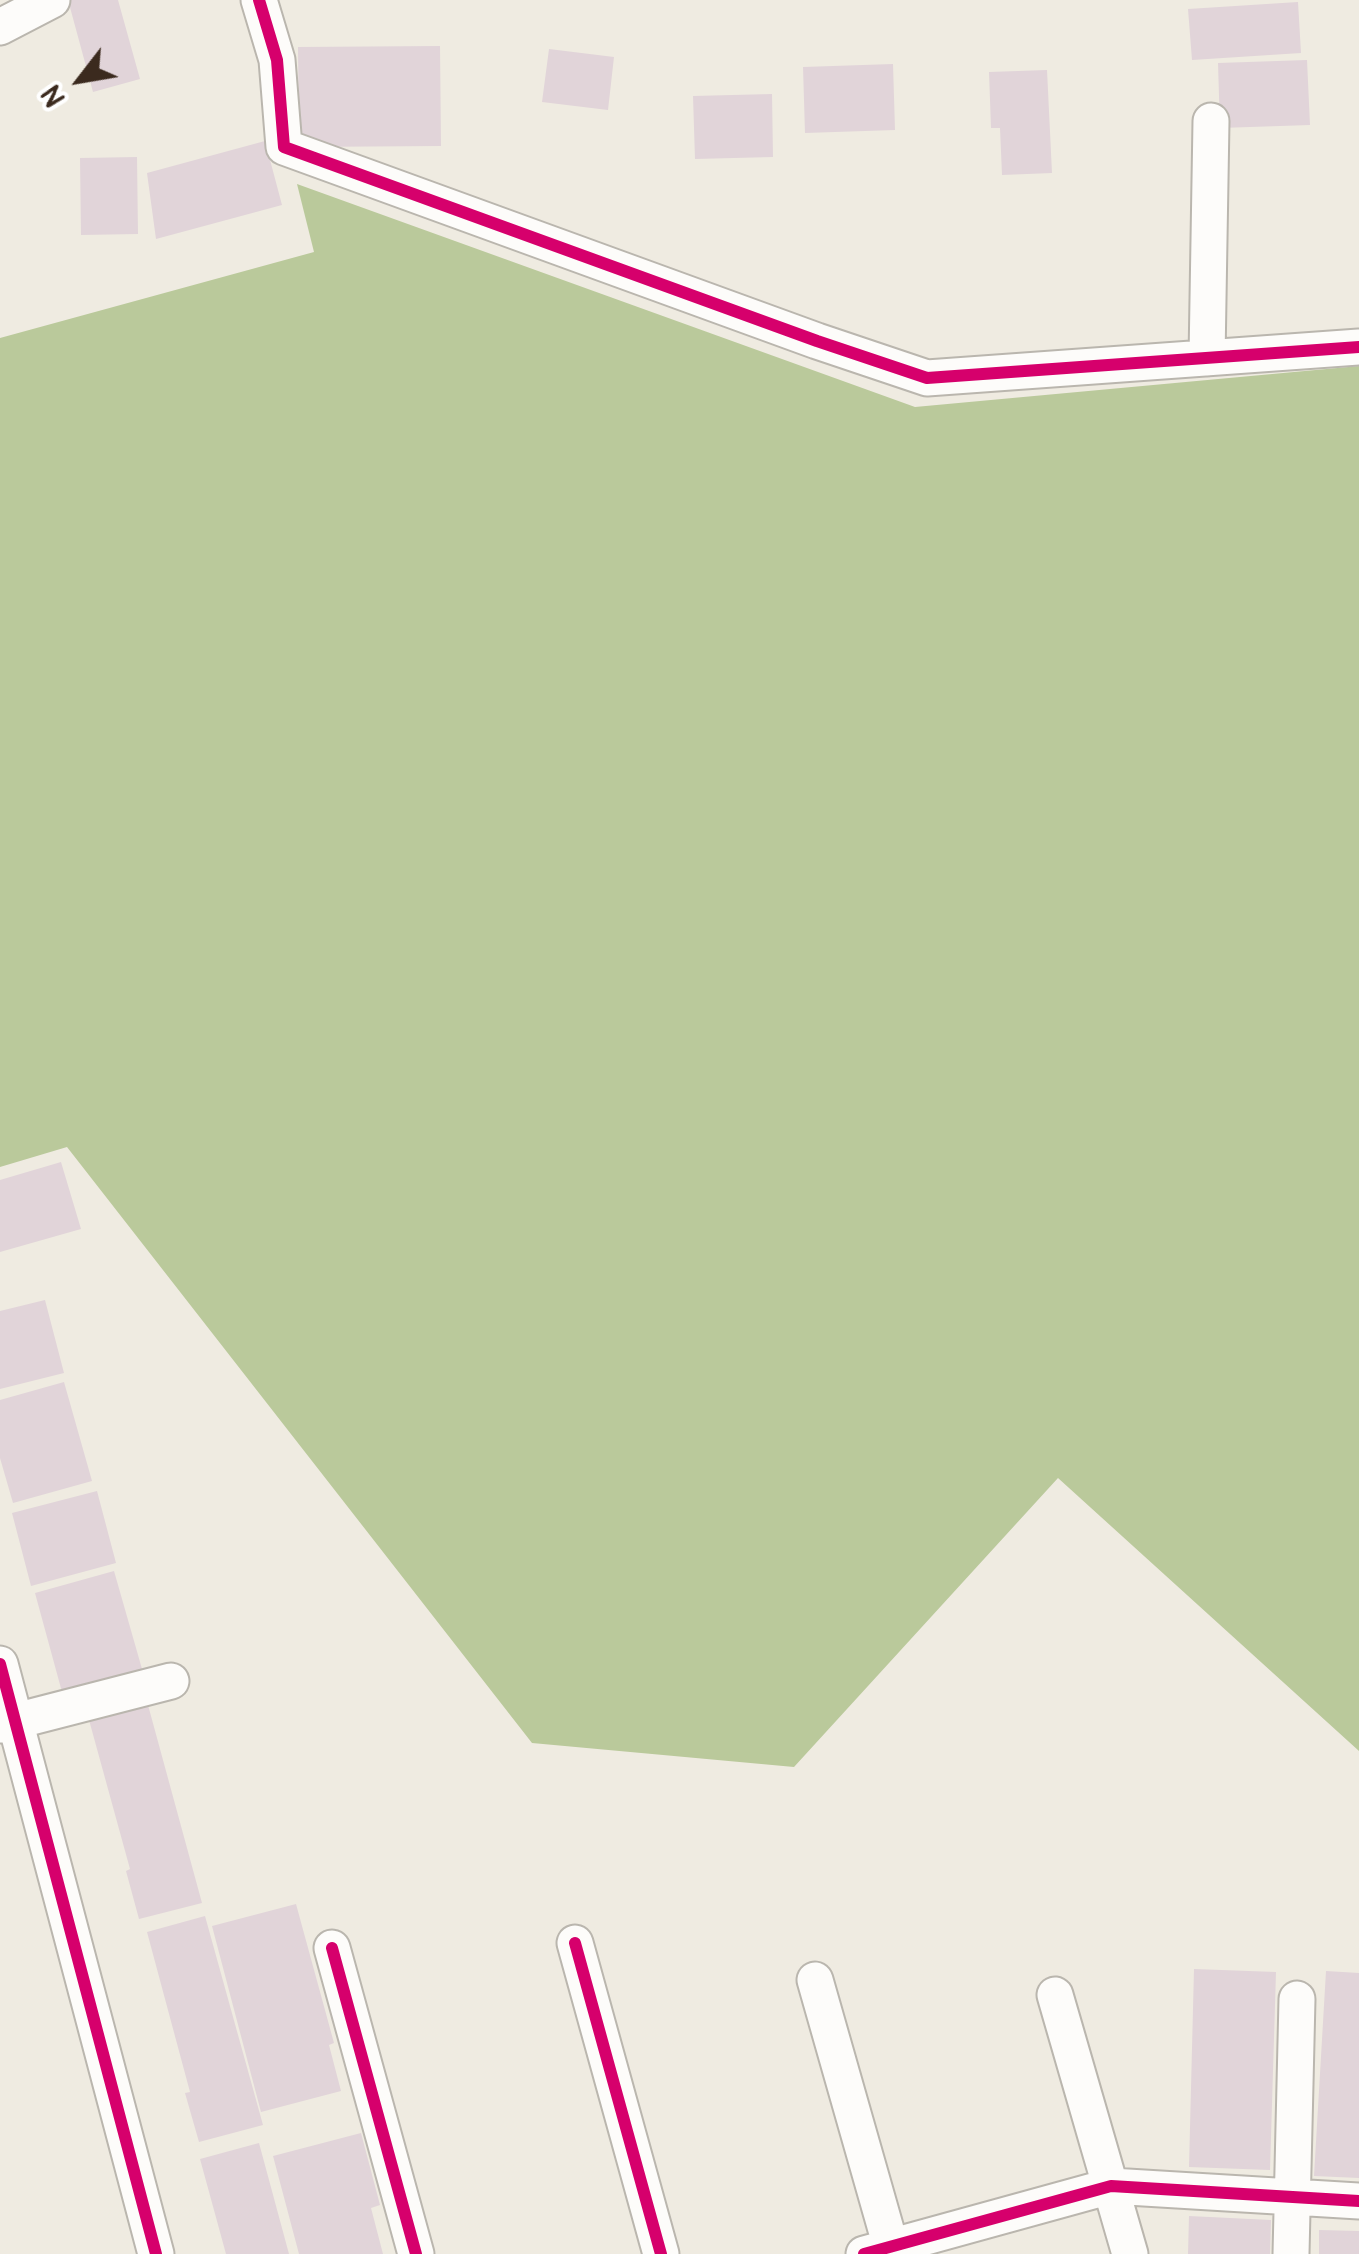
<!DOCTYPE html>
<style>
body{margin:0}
#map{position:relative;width:1359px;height:2254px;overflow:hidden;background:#efebe1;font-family:Pangolin,sans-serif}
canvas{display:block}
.north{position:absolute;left:30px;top:30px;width:100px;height:100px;-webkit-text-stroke:8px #fff;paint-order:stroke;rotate:239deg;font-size:28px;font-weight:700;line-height:40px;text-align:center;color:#3b2a1e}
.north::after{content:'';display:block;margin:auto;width:35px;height:45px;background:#3b2a1e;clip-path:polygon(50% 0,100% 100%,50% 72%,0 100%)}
</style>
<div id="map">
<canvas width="1359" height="2254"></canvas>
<div class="north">N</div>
</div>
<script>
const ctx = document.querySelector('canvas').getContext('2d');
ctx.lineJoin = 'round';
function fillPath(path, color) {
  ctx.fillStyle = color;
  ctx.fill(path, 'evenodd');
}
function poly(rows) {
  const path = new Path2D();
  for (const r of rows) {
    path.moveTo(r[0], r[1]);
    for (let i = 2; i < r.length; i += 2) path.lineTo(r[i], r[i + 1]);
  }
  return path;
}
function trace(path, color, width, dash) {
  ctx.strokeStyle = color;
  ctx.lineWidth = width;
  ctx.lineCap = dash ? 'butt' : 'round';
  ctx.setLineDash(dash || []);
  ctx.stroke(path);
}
fillPath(poly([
 [297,184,915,407,1359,366,1359,1751,1058,1478,794,1767,532,1743,67,1147,0,1167,0,338,314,252]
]), '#bac99b');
fillPath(poly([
 [68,0,118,0,140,79,93,92],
 [1298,2,1301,53,1192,60,1188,9],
 [440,46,441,146,299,147,298,47],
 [549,49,614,57,608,110,542,102],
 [1307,60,1310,125,1220,128,1218,63],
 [893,64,895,130,805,133,803,67],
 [1047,70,1052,173,1002,175,1000,128,991,128,989,72],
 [772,94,773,157,695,159,693,96],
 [265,141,282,205,156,239,147,173],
 [137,157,138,234,81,235,80,158],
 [61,1162,81,1229,0,1252,0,1180],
 [45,1300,64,1373,0,1389,0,1311],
 [64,1382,92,1481,13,1503,0,1458,0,1400],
 [97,1491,116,1563,31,1586,12,1513],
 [114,1571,142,1669,62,1692,35,1593],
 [145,1694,202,1903,139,1919,126,1871,130,1869,86,1709],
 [296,1904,334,2043,329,2045,341,2091,261,2112,212,1926],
 [205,1916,263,2125,199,2142,185,2093,190,2092,147,1932],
 [1194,1969,1276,1972,1270,2170,1189,2167],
 [1326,1971,1359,1973,1359,2178,1314,2176],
 [361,2133,380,2205,371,2208,383,2254,299,2254,273,2156],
 [259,2143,289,2254,226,2254,200,2159],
 [1189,2216,1271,2220,1270,2254,1188,2254],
 [1319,2230,1359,2231,1359,2254,1319,2254]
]), '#e1d4d9');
const minor = poly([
 [259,0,277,60,284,147,817,341,927,378,1359,347],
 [0,27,52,0],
 [1207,358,1211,121],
 [0,1664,156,2254],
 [0,1725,171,1681],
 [575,1943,661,2254],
 [332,1948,416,2254],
 [815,1980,893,2254],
 [1055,1995,1130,2254],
 [864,2254,1111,2186,1359,2201],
 [1291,2254,1297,1999]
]);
trace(minor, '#bab6ae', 39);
trace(minor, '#fdfcfa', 35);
trace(poly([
 [259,0,277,60,284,147,817,341,927,378,1359,347],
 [0,1664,156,2254],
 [575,1943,661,2254],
 [332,1948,416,2254],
 [864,2254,1111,2186,1359,2201]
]), '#d6006c', 12);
</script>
